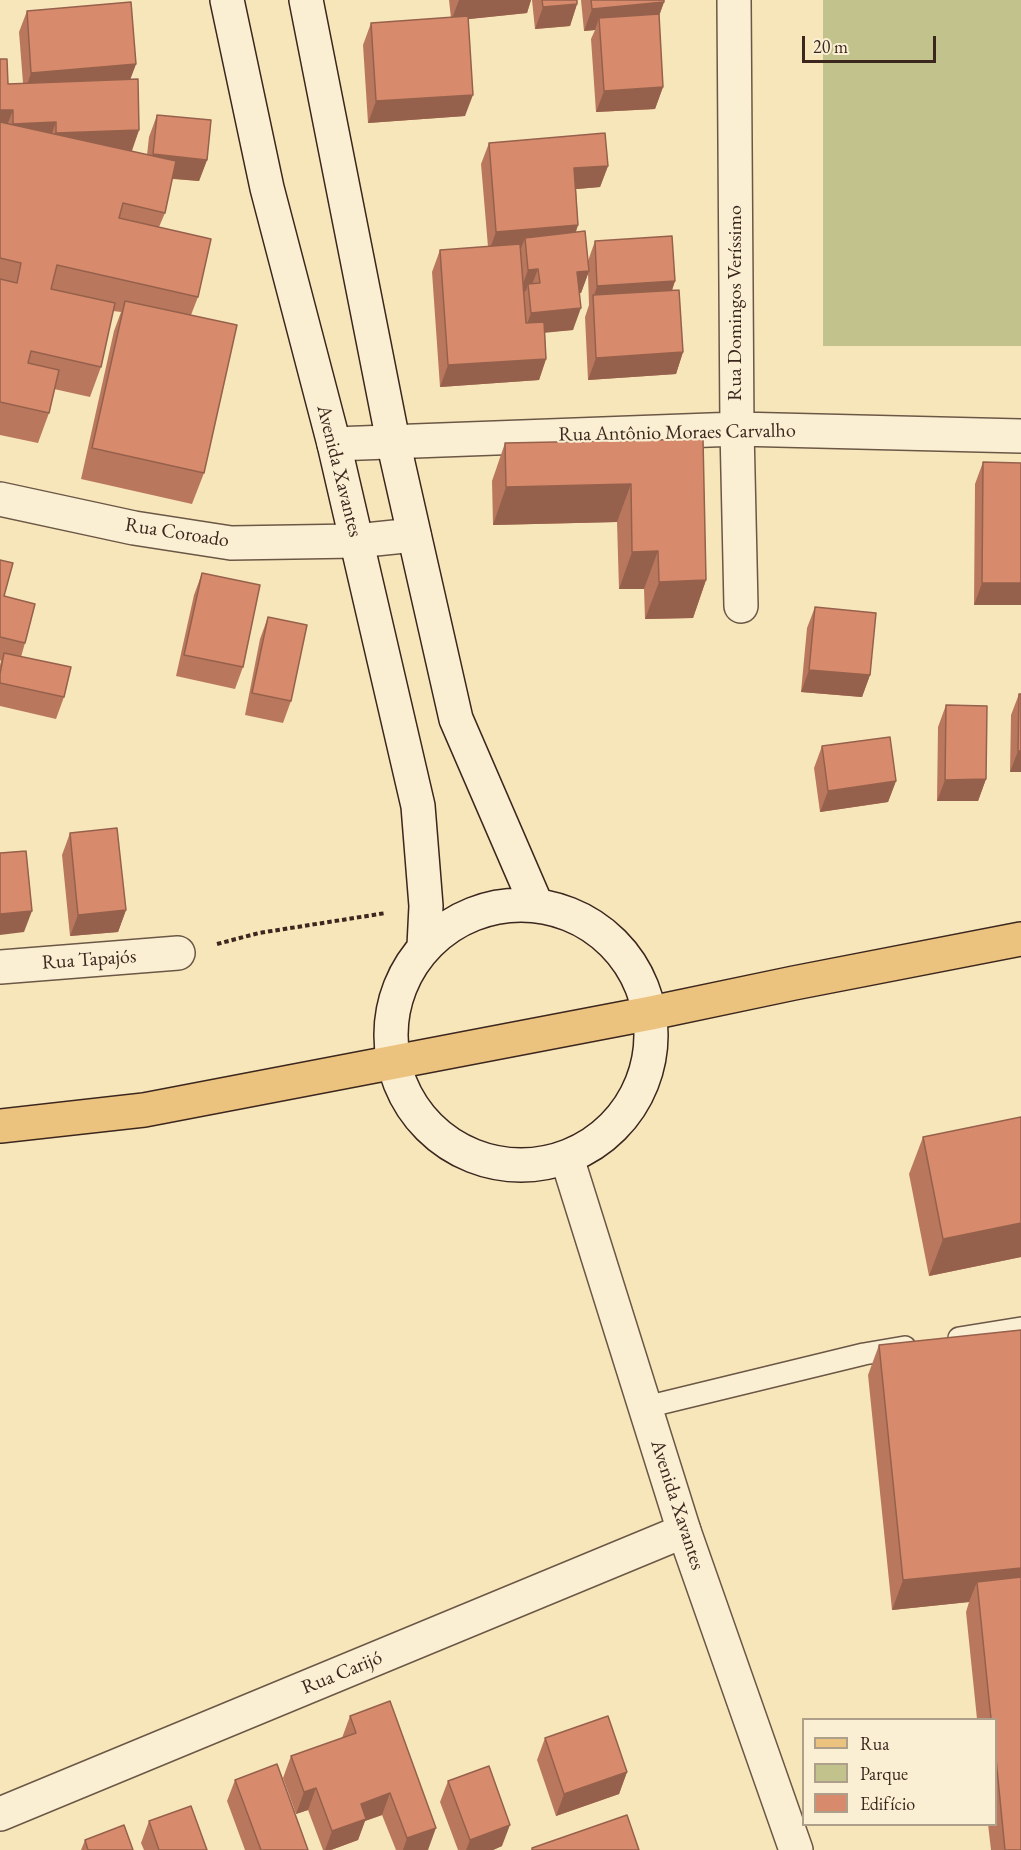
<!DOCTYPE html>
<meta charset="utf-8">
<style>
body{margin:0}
#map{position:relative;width:1021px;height:1850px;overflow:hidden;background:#f8e6bb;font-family:"EB Garamond",serif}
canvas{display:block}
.legend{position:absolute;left:802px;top:1718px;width:195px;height:108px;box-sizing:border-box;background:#faefd3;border:2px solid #ae9f8b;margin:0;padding:8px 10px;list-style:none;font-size:18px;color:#3c271f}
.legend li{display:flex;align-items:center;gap:12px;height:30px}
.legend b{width:30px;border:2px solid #ae9f8b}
.scale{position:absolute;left:802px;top:36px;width:134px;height:27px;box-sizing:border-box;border:3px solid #3c271f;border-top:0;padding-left:8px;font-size:18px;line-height:21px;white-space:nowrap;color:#3c271f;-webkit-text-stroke:4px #faefd3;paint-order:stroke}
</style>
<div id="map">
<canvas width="1021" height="1850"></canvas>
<ul class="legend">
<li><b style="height:8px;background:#ecc37e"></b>Rua</li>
<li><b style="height:16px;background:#c2c38c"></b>Parque</li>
<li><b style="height:16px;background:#d78b6c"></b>Edifício</li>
</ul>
<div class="scale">20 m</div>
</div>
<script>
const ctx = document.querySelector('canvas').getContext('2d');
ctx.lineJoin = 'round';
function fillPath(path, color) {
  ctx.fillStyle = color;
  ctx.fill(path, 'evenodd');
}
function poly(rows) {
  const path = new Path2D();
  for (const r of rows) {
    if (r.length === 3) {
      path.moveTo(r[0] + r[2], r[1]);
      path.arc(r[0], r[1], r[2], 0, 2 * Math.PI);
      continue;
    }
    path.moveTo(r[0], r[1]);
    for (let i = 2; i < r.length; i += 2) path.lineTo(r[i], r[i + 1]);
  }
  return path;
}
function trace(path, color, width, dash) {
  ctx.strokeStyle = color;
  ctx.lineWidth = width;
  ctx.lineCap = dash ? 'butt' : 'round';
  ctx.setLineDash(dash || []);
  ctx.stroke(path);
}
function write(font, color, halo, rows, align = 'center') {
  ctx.font = font + ' "EB Garamond",serif';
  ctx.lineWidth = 4.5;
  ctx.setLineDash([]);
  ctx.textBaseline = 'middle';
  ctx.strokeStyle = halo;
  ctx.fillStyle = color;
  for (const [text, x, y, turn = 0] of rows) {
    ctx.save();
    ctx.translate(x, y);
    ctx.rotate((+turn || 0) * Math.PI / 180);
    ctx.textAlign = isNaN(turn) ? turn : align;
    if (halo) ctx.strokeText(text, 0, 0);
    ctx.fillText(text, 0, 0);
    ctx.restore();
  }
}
fillPath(poly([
 [823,0,1021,0,1021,346,823,346]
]), '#c2c38c');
const service = poly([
 [959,1338,1021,1328],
 [646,1407,864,1354,905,1347]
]);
const minor = poly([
 [734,0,737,429,741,606],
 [334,444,737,429,1021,436],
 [0,499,134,528,231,543,356,541,414,535],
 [0,967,178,953],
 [0,1814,684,1531]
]);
const tertiary = poly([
 [567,1158,684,1531,796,1850]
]);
const secondary = poly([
 [227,0,267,188,334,444,418,806,426,906,424,946],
 [306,0,393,441,456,719,536,904],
 [521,1035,130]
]);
const primary = poly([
 [0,1126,144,1110,651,1013,794,983,1021,939]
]);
trace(service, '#6b5746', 24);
trace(minor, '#6b5746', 36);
trace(tertiary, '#6b5746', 36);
trace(secondary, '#3c271f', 36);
trace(primary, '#3c271f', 36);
trace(poly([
 [217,944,259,933,386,913]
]), '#3c271f', 4, [4.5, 3]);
trace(service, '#faefd3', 21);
trace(minor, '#faefd3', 33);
trace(tertiary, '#faefd3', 33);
trace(secondary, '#faefd3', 33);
trace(primary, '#ecc37e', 33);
fillPath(poly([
 [449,0,531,0,527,13,468,19,465,116,368,123,363,45,371,23,451,18],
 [532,0,577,0,577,4,570,26,535,29],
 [581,0,664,0,664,2,659,16,663,87,655,109,596,112,591,39,595,30,584,31],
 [27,11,136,64,130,80,139,130,132,151,147,155,149,137,157,115,207,160,199,181,172,179,165,213,159,227,198,297,191,315,204,473,192,504,81,479,114,331,121,312,113,311,101,367,90,397,54,389,49,413,38,443,0,435,0,59,8,84,23,83,19,32],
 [489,143,608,166,600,187,576,189,578,225,576,232,588,261,595,241,675,281,672,291,683,352,676,374,588,380,585,317,589,305,588,274,581,293,579,293,573,330,545,332,546,359,539,380,440,387,432,272,440,250,488,247,481,164],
 [703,439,706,580,693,618,645,619,644,589,619,589,617,522,493,525,492,481,505,443],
 [983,462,1021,605,974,605,975,484],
 [0,560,4,596,25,643,21,657,64,697,56,719,0,706,0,665,1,661,0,660],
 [202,573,243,667,235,689,176,676,194,595],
 [815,607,870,675,862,697,801,692,807,628],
 [268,617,291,701,283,723,245,715,260,639],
 [1019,694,1021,772,1010,772,1011,715],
 [946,705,986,779,978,801,937,801,938,727],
 [822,746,896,781,888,802,820,812,814,768],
 [70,833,126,910,118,932,70,936,62,855],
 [1021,1117,1021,1257,929,1276,909,1174,923,1137],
 [1021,1330,1021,1850,991,1850,988,1824,996,1824,996,1719,977,1719,966,1612,969,1602,892,1610,868,1375,879,1345],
 [350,1716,428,1850,396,1850,382,1815,365,1821,358,1840,331,1850,323,1850,308,1810,296,1814,283,1778,291,1756,342,1738],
 [545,1738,627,1772,619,1794,556,1816,537,1760],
 [235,1780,308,1850,245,1850,227,1801],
 [448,1781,502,1846,493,1850,458,1850,440,1802],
 [149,1821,207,1850,144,1850,141,1843],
 [85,1840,133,1850,81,1850]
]), '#b9785d');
fillPath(poly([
 [459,0,531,0,527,13,451,21],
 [664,2,656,24,599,18,595,30,584,31,592,9],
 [577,4,570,26,535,29,543,7],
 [136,64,128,85,24,94,31,73],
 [663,87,655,109,596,112,604,91],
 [473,95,465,116,368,123,376,101],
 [0,110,13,110,5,131,0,132],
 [56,122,48,144,6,145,13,124],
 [139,130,131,152,48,154,56,133],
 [153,154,207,160,199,181,145,176],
 [608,166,600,187,566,190,574,168],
 [578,225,570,247,525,238,520,251,488,254,496,232],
 [538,269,530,290,528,284,526,291,520,292,528,270],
 [589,271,581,293,570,294,577,272],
 [675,281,667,303,593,299,597,286],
 [581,308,573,330,523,335,531,313],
 [683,352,676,374,588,380,596,358],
 [546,359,539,380,440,387,448,365],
 [631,484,617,522,493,525,506,487],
 [658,551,644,589,619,589,632,552],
 [706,580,693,618,645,619,659,582],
 [982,583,1021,583,1021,605,974,605],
 [809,670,870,675,862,697,801,692],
 [1018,751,1021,751,1021,772,1010,772],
 [986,779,978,801,937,801,945,780],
 [896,781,888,802,820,812,828,791],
 [126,910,118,932,70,936,78,915],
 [32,911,24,932,0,935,0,914],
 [1021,1223,1021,1257,929,1276,943,1239],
 [1021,1568,1021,1597,977,1582,969,1602,892,1610,903,1580],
 [627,1772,619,1794,556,1816,564,1794],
 [316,1788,308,1810,296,1814,304,1792],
 [390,1793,382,1815,365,1821,358,1840,331,1850,325,1850,332,1831,361,1804],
 [510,1825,502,1846,493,1850,466,1850,470,1840],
 [436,1828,428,1850,403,1850,407,1838]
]), '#96614c');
const building = poly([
 [542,0,577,0,577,4,543,7,542,0],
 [591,0,664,0,664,2,592,9,591,0],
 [131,2,136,64,31,73,27,11,131,2],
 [659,14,663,87,604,91,599,18,659,14],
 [468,16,473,95,376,101,371,23,468,16],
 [0,59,7,59,8,84,138,79,139,130,56,133,56,122,13,124,13,110,0,110,0,59],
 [157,115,211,120,207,160,153,154,157,115],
 [0,122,176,161,165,213,123,203,119,218,211,239,198,297,57,265,51,289,115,303,101,367,31,351,28,363,59,370,49,413,0,402,0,279,17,283,21,263,0,258,0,122],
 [605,133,608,166,574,168,578,225,496,232,489,143,605,133],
 [585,231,589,271,577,272,581,308,531,313,528,284,540,283,538,269,528,270,525,238,585,231],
 [672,236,675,281,597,286,595,241,672,236],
 [520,244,526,323,544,322,546,359,448,365,440,250,520,244],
 [679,290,683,352,596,358,593,295,679,290],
 [125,301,237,325,204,473,92,448,125,301],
 [703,439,706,580,659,582,658,551,632,552,631,484,506,487,505,443,703,439],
 [983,462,1021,463,1021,583,982,583,983,462],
 [0,560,13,563,4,596,35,604,25,643,0,637,0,560],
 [202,573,260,585,243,667,184,655,202,573],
 [815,607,876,613,870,675,809,670,815,607],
 [268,617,307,625,291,701,252,693,268,617],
 [4,653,71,667,64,697,0,683,0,674,4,653],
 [1019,694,1021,694,1021,751,1018,751,1019,694],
 [946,705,987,706,986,779,945,780,946,705],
 [890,737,896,781,828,791,822,746,890,737],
 [117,828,126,910,78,915,70,833,117,828],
 [26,851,32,911,0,914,0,853,26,851],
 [1021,1117,1021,1223,943,1239,923,1137,1021,1117],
 [1021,1330,1021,1568,903,1580,879,1345,1021,1330],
 [1021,1577,1021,1850,1005,1850,996,1759,996,1719,991,1719,977,1582,1021,1577],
 [390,1701,436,1828,407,1838,390,1793,361,1804,366,1819,332,1831,316,1788,304,1792,291,1756,356,1733,350,1716,390,1701],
 [608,1716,627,1772,564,1794,545,1738,608,1716],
 [277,1764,308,1850,261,1850,235,1780,277,1764],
 [489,1766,510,1825,470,1840,448,1781,489,1766],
 [191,1806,207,1850,159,1850,149,1821,191,1806],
 [627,1815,639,1850,532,1850,532,1848,627,1815],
 [124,1825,133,1850,88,1850,85,1840,124,1825]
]);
fillPath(building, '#d78b6c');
trace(building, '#96614c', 1.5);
write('20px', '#3c271f', '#faefd3', [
 ["Rua Domingos Veríssimo",736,303,-90],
 ["Rua Antônio Moraes Carvalho",677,433,-1],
 ["Avenida Xavantes",339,471,76],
 ["Rua Coroado",177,533,9],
 ["Rua Tapajós",89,960,-4],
 ["Avenida Xavantes",677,1505,72],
 ["Rua Carijó",342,1673,-22]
]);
</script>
